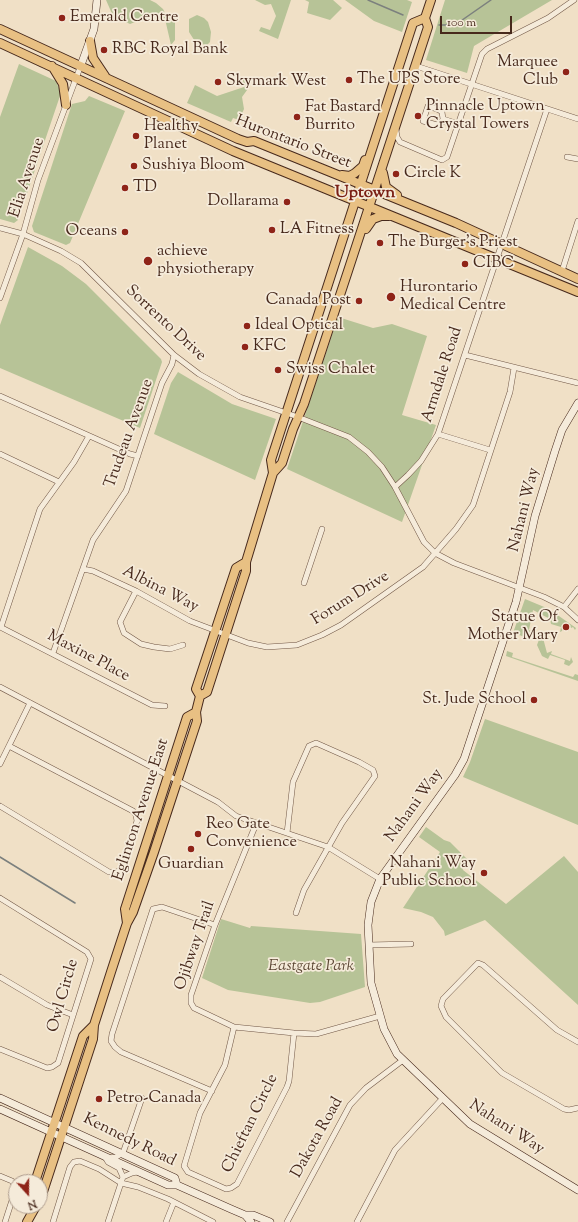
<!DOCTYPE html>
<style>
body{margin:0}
#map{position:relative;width:578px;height:1222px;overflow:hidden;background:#f0e0c6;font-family:"Sorts Mill Goudy",serif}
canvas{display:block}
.north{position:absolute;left:8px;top:1174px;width:40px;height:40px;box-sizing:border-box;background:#f5ebda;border:1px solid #af9d8e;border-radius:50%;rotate:159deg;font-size:11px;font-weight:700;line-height:16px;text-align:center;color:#47291c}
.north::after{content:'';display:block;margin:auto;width:14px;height:18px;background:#8f2418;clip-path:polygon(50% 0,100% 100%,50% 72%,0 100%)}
.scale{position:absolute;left:440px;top:16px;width:72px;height:18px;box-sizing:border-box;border:2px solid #47291c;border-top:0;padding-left:5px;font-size:12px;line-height:14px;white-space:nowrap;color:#47291c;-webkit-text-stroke:3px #f5ebda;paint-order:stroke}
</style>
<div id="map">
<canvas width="578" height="1222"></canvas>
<div class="north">N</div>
<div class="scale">100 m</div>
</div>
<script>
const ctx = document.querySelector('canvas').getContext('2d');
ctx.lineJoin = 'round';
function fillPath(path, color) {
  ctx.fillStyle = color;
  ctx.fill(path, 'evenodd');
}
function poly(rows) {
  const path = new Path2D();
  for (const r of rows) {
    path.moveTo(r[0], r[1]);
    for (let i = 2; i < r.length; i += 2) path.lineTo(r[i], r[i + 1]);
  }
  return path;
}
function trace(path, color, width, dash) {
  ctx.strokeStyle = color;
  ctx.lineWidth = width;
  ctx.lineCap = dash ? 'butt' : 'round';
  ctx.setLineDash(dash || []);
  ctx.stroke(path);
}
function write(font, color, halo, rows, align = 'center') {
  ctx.font = font + ' "Sorts Mill Goudy",serif';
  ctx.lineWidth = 3.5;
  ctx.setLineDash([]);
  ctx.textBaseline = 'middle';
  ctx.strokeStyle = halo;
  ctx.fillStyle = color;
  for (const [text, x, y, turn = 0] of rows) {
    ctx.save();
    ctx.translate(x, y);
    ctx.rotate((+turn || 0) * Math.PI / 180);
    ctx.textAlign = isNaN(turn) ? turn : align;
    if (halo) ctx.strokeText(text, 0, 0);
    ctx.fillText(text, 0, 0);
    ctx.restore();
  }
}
fillPath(poly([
 [106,0,150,0,156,3,163,9,166,15,175,19,175,40,171,45,165,19,153,15,130,24,113,16],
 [255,0,291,0,278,39,259,31,261,27,270,30,276,16,271,4,265,5],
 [305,0,333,0,342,8,330,20,307,13,309,2],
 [345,0,407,0,412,2,402,32,374,21],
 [445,0,552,0,474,46,467,73,426,60],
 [197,15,204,18,208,22,211,32,210,42,207,45,196,43,189,32,189,19],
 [19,64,56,81,61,93,18,220,14,223,0,219,0,117],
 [243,80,247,80,250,86,242,97,244,109,239,120,233,118,231,122,187,103,195,85,217,96,244,87],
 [89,96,125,111,70,243,66,245,34,232,32,226,72,104,85,101],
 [28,247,62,266,86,284,161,359,162,362,140,428,0,368,0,325],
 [338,317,373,328,392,324,427,336,402,415,436,425,402,522,287,469],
 [178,372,232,404,276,419,255,480,154,434,171,383],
 [525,599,549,609,576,628,575,630,573,627,571,628,565,623,562,631,560,632,561,627,551,624,550,619,533,610,529,630,533,632,531,639,513,633],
 [540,637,543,638,547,653,552,651,551,654,570,661,571,657,573,662,569,666,564,664,565,660,550,655,548,659,542,656,537,645],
 [507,651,513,653,512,657,573,677,575,674,578,675,578,681,506,656],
 [485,719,578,752,578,825,463,777,470,762],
 [426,827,444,840,450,842,467,859,461,864,463,870,506,904,564,856,578,872,578,1005,485,920,445,936,444,931,433,917,421,912,403,908,440,852,419,837],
 [221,919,250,928,251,926,361,934,365,987,320,1002,310,1003,228,990,202,978]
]), '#b7c397');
trace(poly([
 [368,0,403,15],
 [439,25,455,25,491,0],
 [0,857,75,903]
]), '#7c807e', 1.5);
const street = poly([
 [416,66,578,119],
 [458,126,442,121,437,125,423,121,428,106,439,110,442,112,443,119,459,124],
 [396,130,397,137,400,142,442,160,447,157,482,54,487,49,548,18,574,0],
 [567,157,578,159],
 [0,228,23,234,61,251,81,263,174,355,199,374,240,397,298,417],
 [562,271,578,221],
 [0,298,23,234,38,180,81,65],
 [465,355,578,383],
 [0,396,130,454,138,456],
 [303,419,349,437,368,452,382,467,395,487,424,542,435,553,454,563,544,597,564,607,578,620],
 [438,434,490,450],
 [0,454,59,482],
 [395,487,408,475,421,461,438,434,547,109],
 [83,569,93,571,136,591,190,621,248,643,267,647,297,645,322,635,341,625,423,567,456,529,473,505,510,392,514,368],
 [304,583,322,529],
 [136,591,120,622,124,633,141,644,154,647,170,649,183,645],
 [564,607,578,589],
 [0,627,152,705,165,706],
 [1,627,40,509,74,462,89,436],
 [53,653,93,540,126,491,162,383,172,364,174,355],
 [0,687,218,802,236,816,328,847,380,879],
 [0,764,30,703],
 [0,806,109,872,117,872,122,868,137,821,136,815,133,811,9,746],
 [256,824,215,925,191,995,191,1003,194,1008,234,1027,294,1033,316,1034,380,1016],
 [287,833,293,782,309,746,316,743,359,762,373,770,375,776,342,823,304,890,296,913],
 [0,898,87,952,91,959,58,1063,52,1067,47,1068,0,1049],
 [369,945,411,944],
 [0,977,47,1005,73,1015],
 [234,1027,225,1065,200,1113,184,1166,188,1172,226,1189,231,1188,237,1184,287,1087,289,1081,294,1033],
 [578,1042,557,1030,483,965,478,963,443,999,441,1006,446,1017,502,1073,564,1109,569,1110,578,1108],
 [212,1091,121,1052,115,1047,111,1041,112,1034,153,909,162,907,215,925],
 [105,1157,108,1162,119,1168,123,1177,108,1222],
 [109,1158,116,1157,123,1153,142,1098],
 [0,1176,12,1181,16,1188,5,1222],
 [123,1177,132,1173,137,1172],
 [53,1222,70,1167,74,1162,80,1161,99,1169,121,1183,138,1187,168,1199,213,1222],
 [166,1222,174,1202],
 [287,1222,350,1105,366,1088,403,1060],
 [357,1222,395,1150,442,1099]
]);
const secondary = poly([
 [81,65,94,29,97,0],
 [578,403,562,430,555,451,535,516,516,602,464,759,455,775,380,879,371,902,368,925,371,983,384,1029,397,1054,470,1124,578,1190],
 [0,1098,175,1178,177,1185],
 [0,1109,168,1185,177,1185,231,1209,245,1215,251,1222],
 [245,1215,253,1215,270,1222]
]);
const primary = poly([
 [0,29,238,139,247,142,254,141,456,223,578,279],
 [90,41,93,58,105,76],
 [0,43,233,151,578,292],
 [52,66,63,84,66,105],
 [383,173,386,187,397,195],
 [342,175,350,176,355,173,363,166,365,160],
 [366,229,373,219,381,216,389,216],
 [273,473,271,460,413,23,425,18],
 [200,696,207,692,246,571,246,562,273,473,282,463,293,429,304,404,348,271,428,27,425,18,431,0],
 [127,923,125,909,187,717,196,712],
 [35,1182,83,1036,94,1025],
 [40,1201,93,1039,94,1025,111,972,127,923,133,912,154,852,197,721,196,712,200,696,196,689,236,568,246,562],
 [27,1222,36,1206]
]);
trace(street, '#715746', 6);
trace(secondary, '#47291c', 8);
trace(primary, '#47291c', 10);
trace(street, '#f5ebda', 5);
trace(secondary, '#f5ebda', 7);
trace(primary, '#e8c083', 8);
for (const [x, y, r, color] of [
 [62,18,4,"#8f2418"],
 [104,50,4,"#8f2418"],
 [566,72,4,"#8f2418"],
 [349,80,4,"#8f2418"],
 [218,82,4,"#8f2418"],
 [418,116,4,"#8f2418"],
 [297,117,4,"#8f2418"],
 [136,136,4,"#8f2418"],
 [134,166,4,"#8f2418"],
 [396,174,4,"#8f2418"],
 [125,188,4,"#8f2418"],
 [287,202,4,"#8f2418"],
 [272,230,4,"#8f2418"],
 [125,232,4,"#8f2418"],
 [380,243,4,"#8f2418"],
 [148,261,5,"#8f2418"],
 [465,264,4,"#8f2418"],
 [391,297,5,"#8f2418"],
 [359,301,4,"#8f2418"],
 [247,326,4,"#8f2418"],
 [245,347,4,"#8f2418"],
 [278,370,4,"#8f2418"],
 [566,627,4,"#8f2418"],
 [534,700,4,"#8f2418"],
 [198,834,4,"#8f2418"],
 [191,849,4,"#8f2418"],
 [484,873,4,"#8f2418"],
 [99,1099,4,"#8f2418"]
]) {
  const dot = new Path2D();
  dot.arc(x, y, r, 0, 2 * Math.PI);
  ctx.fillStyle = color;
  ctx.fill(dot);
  trace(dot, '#f5ebda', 1.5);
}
write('16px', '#47291c', '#f5ebda', [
 ["Emerald Centre",70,18],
 ["RBC Royal Bank",112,50],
 ["Marquee",558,63,"right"],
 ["Club",558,81,"right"],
 ["The UPS Store",357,80],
 ["Skymark West",226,82],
 ["Pinnacle Uptown",426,107],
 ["Crystal Towers",426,125],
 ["Fat Bastard",305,108],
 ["Burrito",305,126],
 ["Healthy",144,127],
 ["Planet",144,145],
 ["Sushiya Bloom",142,166],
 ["Circle K",404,174],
 ["TD",133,188],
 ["Dollarama",279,202,"right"],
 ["LA Fitness",280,230],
 ["Oceans",117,232,"right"],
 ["The Burger's Priest",388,243],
 ["achieve",157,252],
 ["physiotherapy",157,270],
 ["CIBC",473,264],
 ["Hurontario",400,288],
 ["Medical Centre",400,306],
 ["Canada Post",351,301,"right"],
 ["Ideal Optical",255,326],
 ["KFC",253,347],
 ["Swiss Chalet",286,370],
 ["Statue Of",558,618,"right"],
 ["Mother Mary",558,636,"right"],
 ["St. Jude School",526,700,"right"],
 ["Reo Gate",206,825],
 ["Convenience",206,843],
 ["Nahani Way",476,864,"right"],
 ["Public School",476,882,"right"],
 ["Guardian",191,865,"center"],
 ["Petro-Canada",107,1099]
], 'left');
write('16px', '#47291c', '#f5ebda', [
 ["Hurontario Street",293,143,21],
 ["Elia Avenue",28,178,-72],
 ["Sorrento Drive",165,324,43],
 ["Armdale Road",443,375,-72],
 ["Trudeau Avenue",130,434,-70],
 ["Nahani Way",525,510,-76],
 ["Albina Way",160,590,27],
 ["Forum Drive",351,599,-32],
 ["Maxine Place",88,657,28],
 ["Nahani Way",415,806,-54],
 ["Eglinton Avenue East",142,810,-72],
 ["Ojibway Trail",196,946,-71],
 ["Owl Circle",64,996,-74],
 ["Chieftan Circle",251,1124,-64],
 ["Nahani Way",506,1128,33],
 ["Dakota Road",318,1138,-61],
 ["Kennedy Road",129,1141,26]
]);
write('italic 16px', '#5d4835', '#f5ebda', [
 ["Eastgate Park",311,967]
]);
write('bold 17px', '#7a1f14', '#f5ebda', [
 ["Uptown",365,194]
]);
</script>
